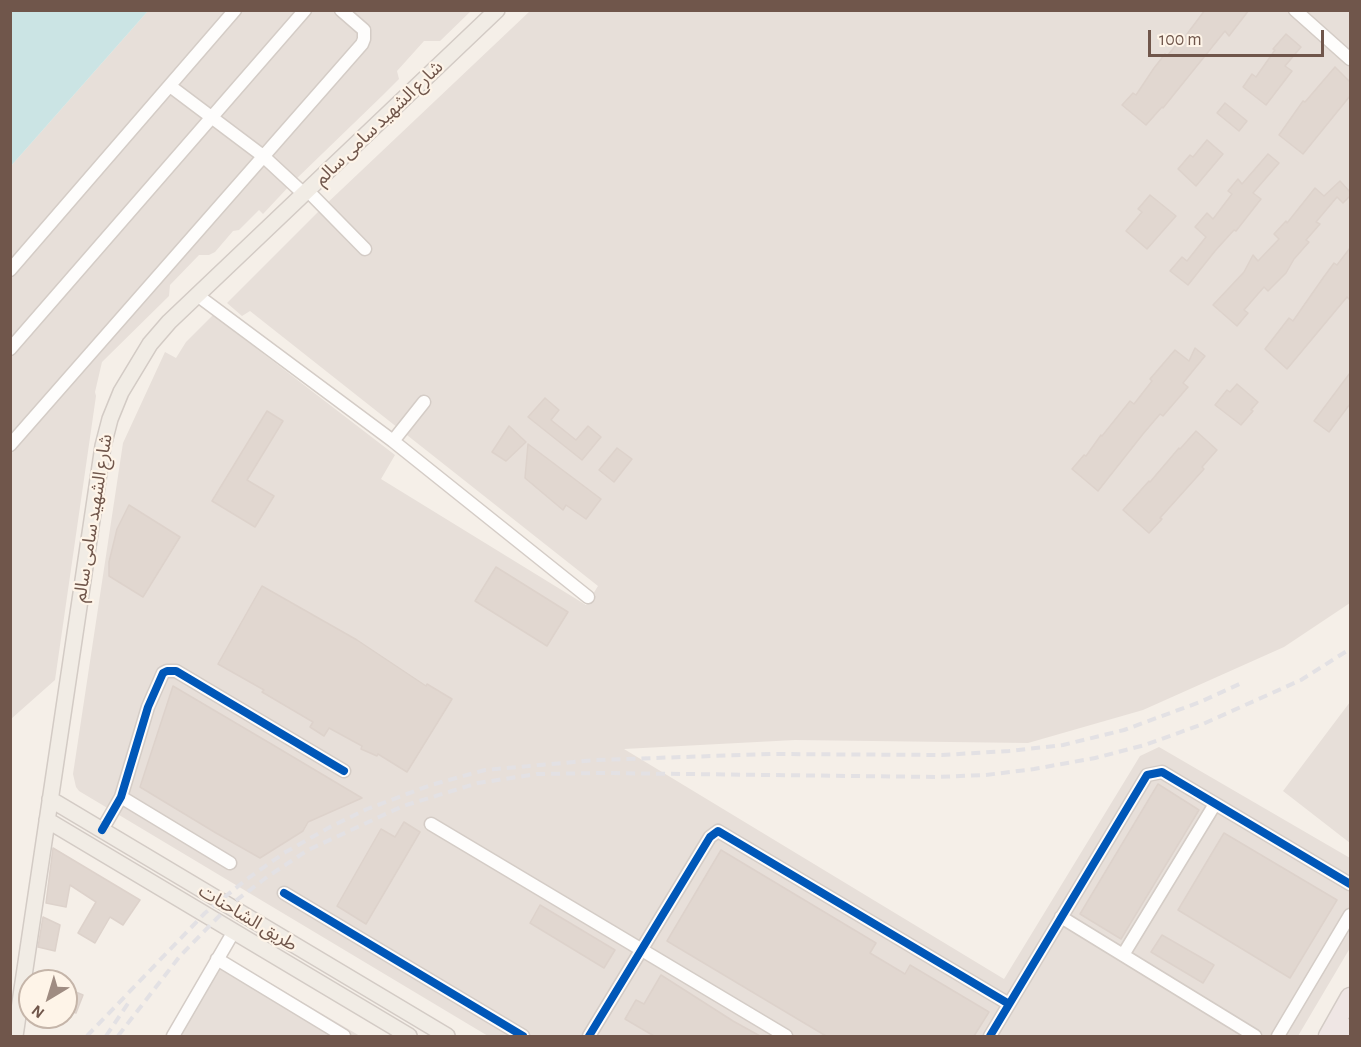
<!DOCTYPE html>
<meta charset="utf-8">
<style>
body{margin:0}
#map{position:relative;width:1361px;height:1047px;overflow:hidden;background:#f5efe8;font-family:"Alegreya Sans",sans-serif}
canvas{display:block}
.frame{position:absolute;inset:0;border:12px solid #70564b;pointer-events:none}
.north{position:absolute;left:18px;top:969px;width:60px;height:60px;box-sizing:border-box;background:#fef4e8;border:2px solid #c5b5a9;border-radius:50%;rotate:218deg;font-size:16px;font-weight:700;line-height:24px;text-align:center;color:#70564b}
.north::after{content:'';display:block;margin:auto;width:21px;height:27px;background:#9f8c82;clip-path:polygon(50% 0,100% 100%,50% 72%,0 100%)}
.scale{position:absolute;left:1148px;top:30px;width:176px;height:27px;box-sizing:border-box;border:3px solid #70564b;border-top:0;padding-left:8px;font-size:18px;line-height:21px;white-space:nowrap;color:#70564b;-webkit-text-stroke:4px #fef4e8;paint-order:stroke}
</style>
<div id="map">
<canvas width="1361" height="1047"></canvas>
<div class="frame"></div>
<div class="north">N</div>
<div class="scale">100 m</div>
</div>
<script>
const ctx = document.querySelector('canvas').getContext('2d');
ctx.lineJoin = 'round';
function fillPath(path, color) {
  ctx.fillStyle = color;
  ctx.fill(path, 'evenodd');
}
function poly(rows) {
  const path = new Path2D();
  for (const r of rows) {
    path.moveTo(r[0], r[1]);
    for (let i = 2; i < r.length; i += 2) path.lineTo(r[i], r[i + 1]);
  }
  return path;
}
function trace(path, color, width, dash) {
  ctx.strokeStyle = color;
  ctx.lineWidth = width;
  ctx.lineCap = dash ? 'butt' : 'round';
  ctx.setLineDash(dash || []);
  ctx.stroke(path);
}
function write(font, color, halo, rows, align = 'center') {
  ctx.font = font + ' "Alegreya Sans","Noto Sans Arabic",sans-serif';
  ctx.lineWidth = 4.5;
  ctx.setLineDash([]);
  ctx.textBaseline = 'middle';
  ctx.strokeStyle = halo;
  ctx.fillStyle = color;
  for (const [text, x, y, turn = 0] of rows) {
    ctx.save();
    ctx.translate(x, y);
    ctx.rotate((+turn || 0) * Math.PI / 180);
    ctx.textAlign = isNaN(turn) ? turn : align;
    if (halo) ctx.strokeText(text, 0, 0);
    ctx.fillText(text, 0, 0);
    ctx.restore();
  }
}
fillPath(poly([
 [148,11,471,11,440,41,424,41,397,71,399,79,383,95,293,182,263,214,259,210,239,230,233,231,215,252,209,255,199,255,170,285,169,296,102,362,95,392,96,396,55,680,11,719,11,166],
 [530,11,1350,11,1350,603,1284,647,1143,710,1028,743,795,740,624,749,1004,979,1140,756,1159,747,1350,858,1350,948,1298,1036,488,1036,79,791,76,787,73,774,123,443,165,352,176,358,186,342,213,315,395,455,381,479,586,605,598,586,250,311,242,316,227,303,323,207],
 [1350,702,1350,843,1283,791],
 [221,954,360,1036,173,1036]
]), '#e7dfd9');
fillPath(poly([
 [11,10,148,11,11,166,10,11]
]), '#cbe4e4');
const building = poly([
 [1205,10,1249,10,1229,36,1225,31,1163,108,1162,107,1146,125,1122,105,1133,93,1136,95,1154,68,1165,54,1167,56,1183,37,1184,38,1205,10],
 [1286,34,1301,47,1285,66,1292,71,1266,105,1243,87,1252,74,1256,77,1275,50,1273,49,1286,34],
 [1335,67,1350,82,1350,96,1303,154,1279,135,1303,101,1305,102,1335,67],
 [1225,103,1247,121,1239,131,1217,113,1225,103],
 [1207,140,1223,154,1196,186,1178,169,1190,155,1193,157,1207,140],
 [1268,154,1279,163,1253,193,1261,199,1236,231,1234,230,1215,251,1188,285,1170,271,1182,257,1187,261,1206,237,1195,227,1207,213,1213,219,1232,194,1228,191,1238,179,1242,184,1268,154],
 [1340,181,1350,192,1350,196,1343,203,1337,197,1316,222,1320,224,1306,240,1309,242,1294,259,1286,273,1268,291,1264,287,1244,310,1248,313,1237,326,1213,305,1244,272,1253,255,1258,261,1279,239,1274,234,1286,221,1287,223,1315,188,1324,196,1340,181],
 [1150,195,1176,216,1147,249,1126,231,1142,212,1138,209,1150,195],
 [1350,248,1350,300,1347,297,1287,369,1265,349,1289,318,1293,321,1323,278,1334,263,1337,265,1350,248],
 [1195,348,1205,356,1183,383,1188,387,1163,416,1160,414,1143,434,1098,491,1072,469,1084,455,1086,456,1101,435,1102,436,1130,401,1134,404,1152,381,1150,379,1175,350,1189,361,1195,348],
 [1350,373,1350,404,1329,432,1314,421,1350,373],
 [1237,384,1258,402,1251,410,1253,411,1241,425,1215,405,1227,390,1230,392,1237,384],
 [545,398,559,410,551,420,576,440,588,426,601,437,582,460,528,417,545,398],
 [267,411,283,421,247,480,274,496,255,527,212,501,267,411],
 [509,426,526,442,506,461,492,452,509,426],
 [1196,431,1217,450,1202,467,1204,469,1160,518,1162,519,1149,533,1123,510,1149,481,1150,482,1179,448,1180,449,1196,431],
 [528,444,601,499,586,519,566,505,563,510,525,478,528,444],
 [617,448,632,459,614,482,599,470,617,448],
 [129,505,180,537,143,597,109,576,109,562,117,529,129,505],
 [496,567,568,612,547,646,475,601,496,567],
 [262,586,357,640,426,686,427,684,452,699,407,772,378,754,377,756,361,749,362,746,329,728,324,736,310,727,313,722,262,692,264,690,218,664,262,586],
 [173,686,273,745,362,798,308,822,303,831,260,858,216,833,140,787,173,686],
 [1158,784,1199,810,1121,939,1080,914,1158,784],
 [404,822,420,832,366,924,337,906,381,829,395,837,404,822],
 [1224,833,1337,900,1290,978,1178,910,1224,833],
 [53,848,140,900,123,925,110,917,95,943,78,933,96,902,70,885,66,907,46,903,53,848],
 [721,850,876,943,870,953,905,974,910,965,989,1012,974,1036,826,1036,667,941,721,850],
 [540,905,615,950,604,968,530,923,540,905],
 [43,917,60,925,55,951,38,947,43,917],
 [1162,935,1214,965,1203,983,1151,952,1162,935],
 [661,975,733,1021,760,1036,654,1036,625,1019,636,1000,644,1004,661,975],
 [66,988,83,995,76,1013,66,1009,66,988]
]);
fillPath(building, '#e1d7d0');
trace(building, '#ddd2cb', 1.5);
const minor = poly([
 [1295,10,1350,59],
 [170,86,263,156,304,194],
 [308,191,365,249],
 [10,270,235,10],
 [197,295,393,441,588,597],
 [10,349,305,10],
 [393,441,424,402],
 [10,445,362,44,364,39,364,30,341,10],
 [121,797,230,863],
 [431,824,786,1036],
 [102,830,121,797,148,707,163,673,167,671,176,671,344,771],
 [284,893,523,1036],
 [1061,917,1255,1036],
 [1123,955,1215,804],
 [217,959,344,1036],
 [173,1036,234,931],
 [589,1036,710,837,718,831,1009,1004],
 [990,1036,1147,775,1162,772,1350,884],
 [1278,1036,1350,915]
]);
const major = poly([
 [50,799,447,1036],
 [47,820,409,1036],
 [15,1036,103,446,110,419,121,392,150,344,169,322,497,10]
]);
const highway = poly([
 [1328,1036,1350,997],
 [1345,1036,1350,1028]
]);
trace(minor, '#d4ccc6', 15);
trace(major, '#d3cbc5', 18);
trace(highway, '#d3cbc5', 21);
trace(minor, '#fefdfc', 12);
trace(major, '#f1ece5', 15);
trace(highway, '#efe6e4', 18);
trace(poly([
 [87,1036,205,913,247,879,284,853,330,827,367,809,431,785,485,770,596,760,771,754,942,755,1009,751,1063,745,1124,730,1200,702,1244,682],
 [106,1036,129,1002],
 [118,1036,180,956,229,906,267,877,308,850,403,806,478,783,537,774,602,773,937,777,986,775,1034,769,1095,758,1145,745,1203,724,1301,680,1350,649]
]), '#e3e1e4', 4, [9, 6]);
trace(poly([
 [102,830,121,797,148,707,163,673,167,671,176,671,344,771],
 [284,893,523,1036],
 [589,1036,710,837,718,831,1009,1004],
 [990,1036,1147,775,1162,772,1350,884]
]), '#0057b8', 8);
write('18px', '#70564b', '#fef4e8', [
 ["شارع الشهيد سامى سالم",379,123,-44],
 ["شارع الشهيد سامى سالم",93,518,-81],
 ["طريق الشاحنات",248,918,31]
]);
</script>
